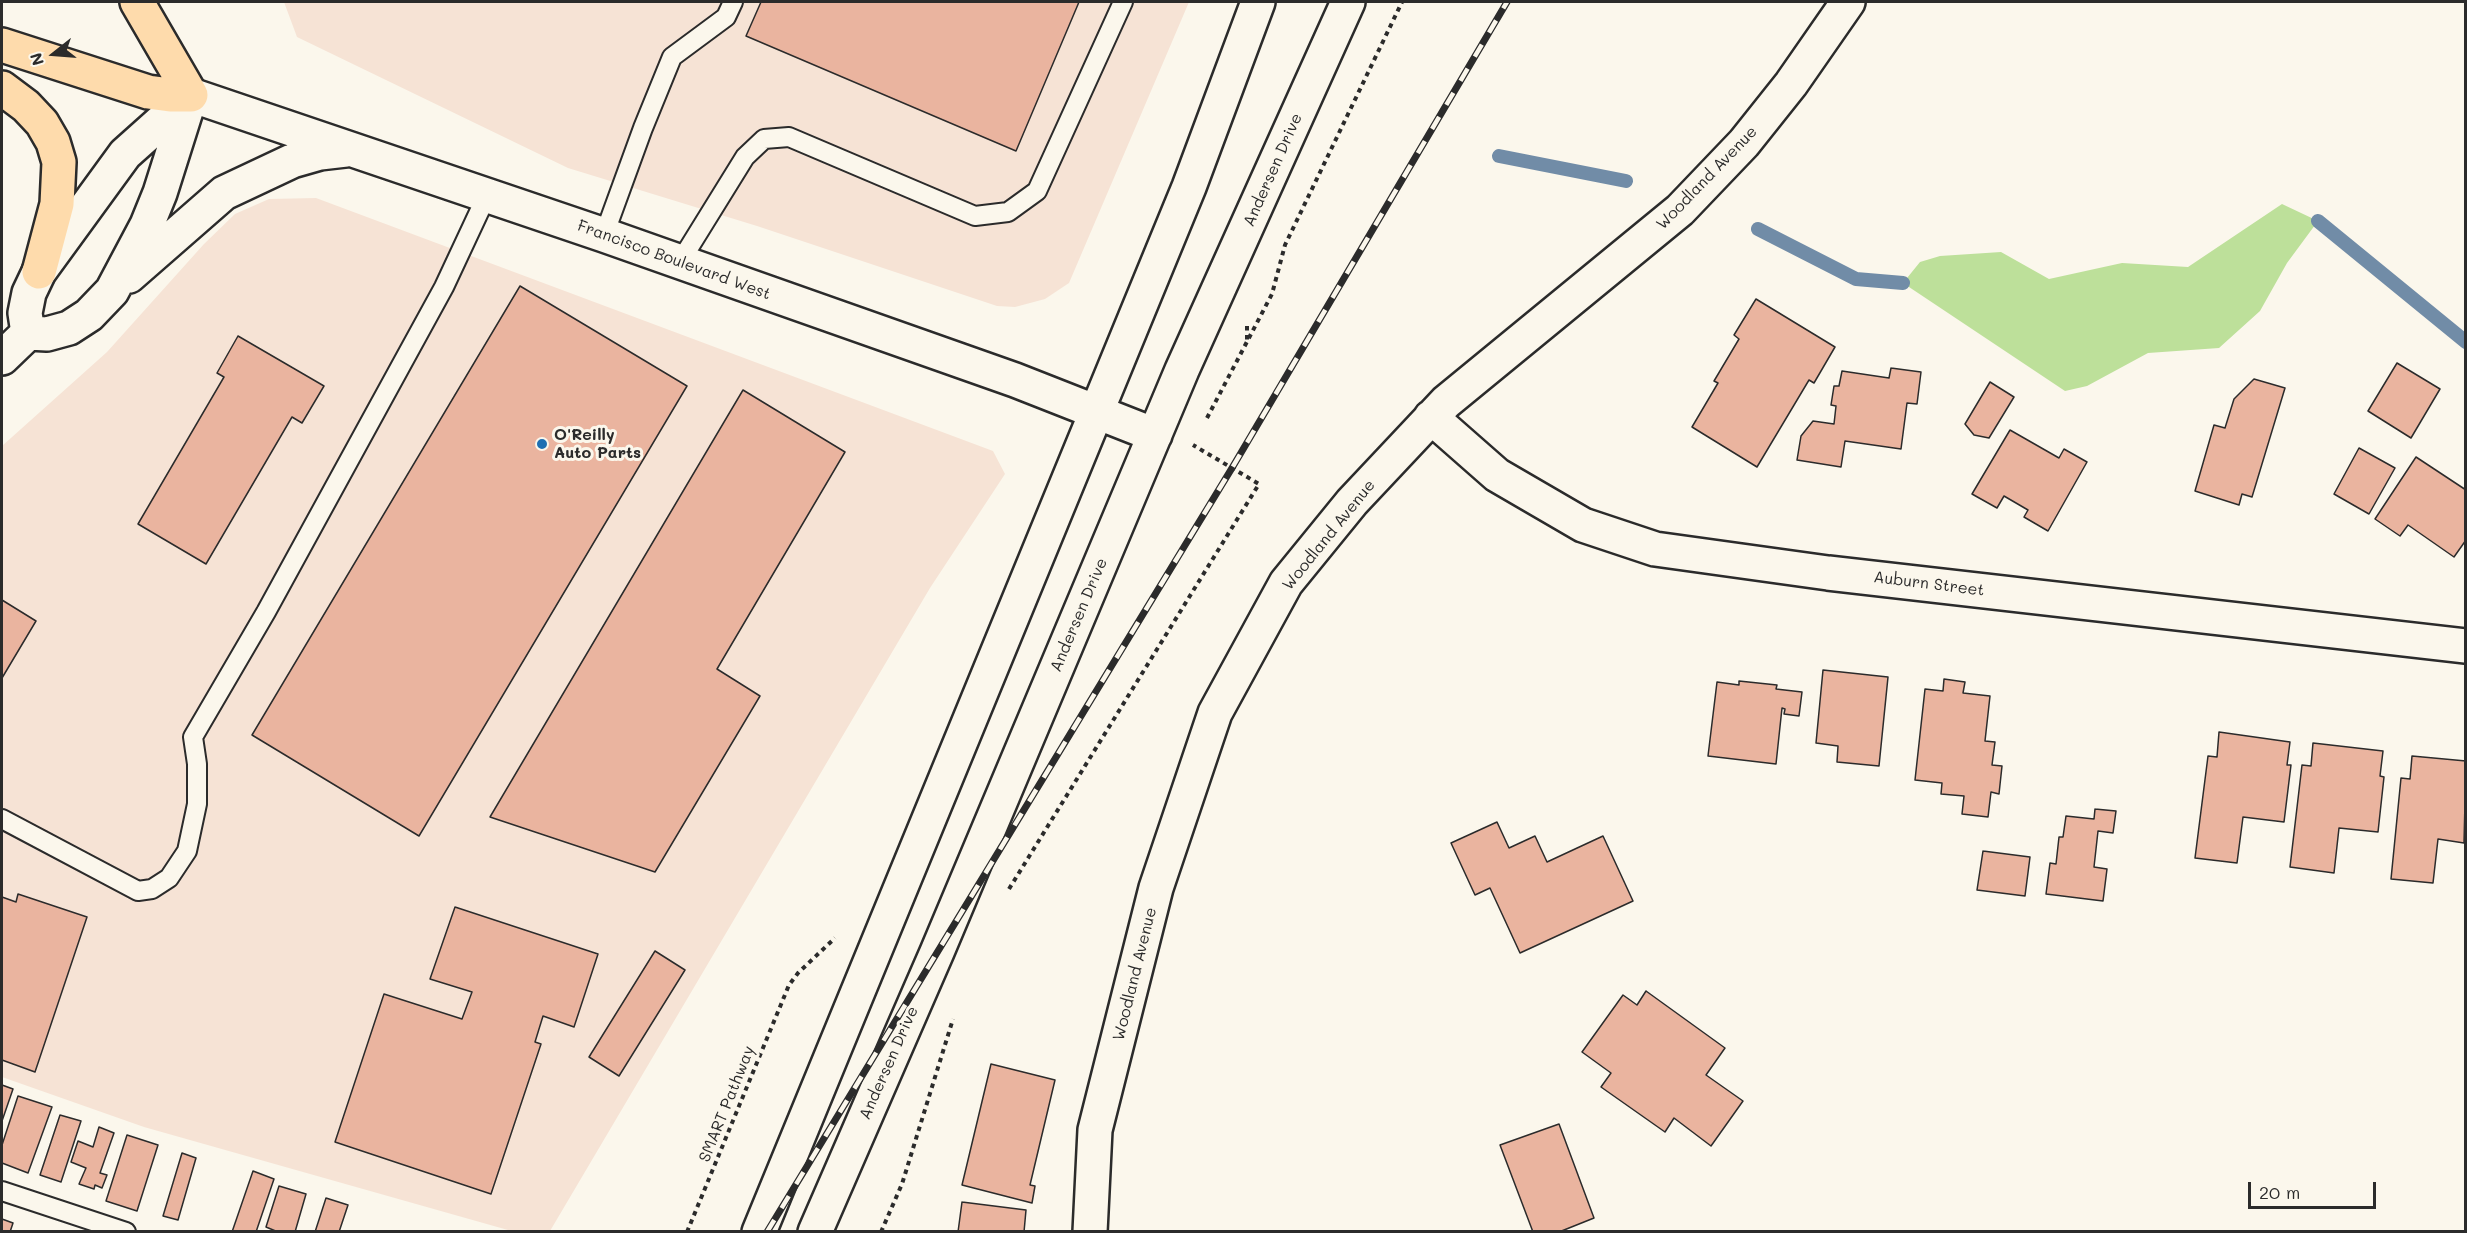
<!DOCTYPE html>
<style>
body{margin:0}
#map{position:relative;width:2467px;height:1233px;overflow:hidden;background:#fbf7ec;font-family:Mali,sans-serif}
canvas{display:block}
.frame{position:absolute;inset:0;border:3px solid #2b2b2b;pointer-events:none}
.north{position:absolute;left:24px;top:24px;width:60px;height:60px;-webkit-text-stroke:4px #fbf7ec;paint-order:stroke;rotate:253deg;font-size:16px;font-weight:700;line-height:24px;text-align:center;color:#2b2b2b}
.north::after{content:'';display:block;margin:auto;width:21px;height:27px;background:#2b2b2b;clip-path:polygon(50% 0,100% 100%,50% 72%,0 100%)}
.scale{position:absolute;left:2248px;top:1182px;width:128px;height:27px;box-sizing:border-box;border:3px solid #2b2b2b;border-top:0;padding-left:8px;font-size:18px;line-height:21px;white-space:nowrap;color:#2b2b2b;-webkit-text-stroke:4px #fbf7ec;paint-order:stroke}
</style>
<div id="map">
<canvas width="2467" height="1233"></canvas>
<div class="frame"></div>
<div class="north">N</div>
<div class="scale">20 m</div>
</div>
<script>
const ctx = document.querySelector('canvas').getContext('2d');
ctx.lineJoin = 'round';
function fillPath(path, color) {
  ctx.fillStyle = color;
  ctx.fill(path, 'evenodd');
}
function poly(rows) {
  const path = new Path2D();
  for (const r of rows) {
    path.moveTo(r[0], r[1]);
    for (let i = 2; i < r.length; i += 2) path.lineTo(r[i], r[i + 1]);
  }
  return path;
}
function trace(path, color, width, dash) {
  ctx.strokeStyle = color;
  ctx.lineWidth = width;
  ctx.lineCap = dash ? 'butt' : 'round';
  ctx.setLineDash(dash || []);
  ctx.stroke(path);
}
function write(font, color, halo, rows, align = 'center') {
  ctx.font = font + ' Mali,sans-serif';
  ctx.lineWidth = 6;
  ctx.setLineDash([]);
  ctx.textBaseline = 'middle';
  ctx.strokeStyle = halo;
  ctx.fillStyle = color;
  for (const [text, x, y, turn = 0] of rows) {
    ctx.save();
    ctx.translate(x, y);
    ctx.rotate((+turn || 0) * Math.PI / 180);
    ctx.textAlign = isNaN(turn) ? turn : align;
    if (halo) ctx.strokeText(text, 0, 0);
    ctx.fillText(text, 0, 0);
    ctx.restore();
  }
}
fillPath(poly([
 [284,2,1189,2,1069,283,1045,299,1015,307,997,306,757,226,568,168,297,37],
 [316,198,993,451,1005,474,930,588,550,1231,515,1232,144,1127,2,1077,2,446,107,352,204,244,235,214,269,199]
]), '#f6e3d5');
fillPath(poly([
 [2282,204,2318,221,2287,263,2260,311,2219,348,2148,353,2087,386,2065,391,1903,283,1920,262,1940,256,2001,252,2049,279,2122,263,2188,267]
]), '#bde09a');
trace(poly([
 [1499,156,1626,181],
 [2318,221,2466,342],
 [1758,229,1856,279,1903,283]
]), '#718ca7', 14);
const building = poly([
 [761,2,1079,2,1016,151,746,36,761,2],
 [520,286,687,386,419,836,252,735,520,286],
 [1756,299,1835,347,1814,383,1809,380,1757,467,1692,427,1718,383,1714,381,1739,339,1734,335,1756,299],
 [238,336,324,386,302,423,292,417,206,564,138,524,224,377,217,373,238,336],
 [2397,363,2440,389,2411,438,2368,411,2397,363],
 [1891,368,1921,372,1917,404,1907,403,1901,449,1845,441,1841,467,1797,460,1801,436,1813,421,1834,424,1836,406,1831,405,1834,386,1839,386,1842,371,1889,378,1891,368],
 [2254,379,2285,388,2252,497,2242,494,2239,505,2195,491,2214,425,2225,428,2234,399,2254,379],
 [1990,382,2014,397,1989,438,1974,435,1965,424,1990,382],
 [743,390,845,452,717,669,760,696,655,872,490,817,743,390],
 [2010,430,2059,458,2064,449,2087,462,2048,531,2024,517,2028,510,2004,496,1997,508,1972,494,2010,430],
 [2359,448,2395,468,2369,514,2334,494,2359,448],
 [2416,457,2466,490,2466,540,2454,557,2408,525,2400,536,2375,519,2416,457],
 [2,600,36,621,2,678,2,600],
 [1823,670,1888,677,1879,766,1837,762,1838,746,1816,743,1823,670],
 [1944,679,1965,682,1963,693,1990,696,1985,741,1995,742,1992,765,2002,766,1999,794,1991,792,1988,817,1962,814,1964,796,1941,794,1942,783,1915,780,1925,689,1943,691,1944,679],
 [1739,681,1777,685,1776,689,1802,692,1799,716,1784,714,1785,709,1782,708,1776,764,1708,756,1717,682,1739,685,1739,681],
 [2219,732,2290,742,2287,765,2291,765,2284,822,2243,817,2237,863,2195,858,2208,756,2217,757,2219,732],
 [2313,743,2383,751,2380,776,2384,777,2378,832,2339,828,2334,873,2290,867,2302,765,2311,766,2313,743],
 [2412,756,2466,761,2464,843,2438,839,2433,883,2391,879,2401,778,2410,779,2412,756],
 [2095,809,2116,811,2113,833,2098,831,2094,867,2107,869,2103,901,2046,894,2050,863,2056,864,2059,837,2063,837,2066,816,2094,819,2095,809],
 [1497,822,1509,848,1535,836,1547,862,1603,836,1633,901,1520,953,1490,888,1475,895,1451,843,1497,822],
 [1983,851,2030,857,2025,896,1977,890,1983,851],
 [18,894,87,917,35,1072,2,1060,2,897,16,902,18,894],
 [455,907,598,954,574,1027,543,1016,535,1042,541,1044,491,1194,335,1142,384,994,462,1019,472,992,430,979,455,907],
 [655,951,685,970,619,1076,589,1057,655,951],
 [1646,991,1725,1048,1706,1075,1743,1101,1711,1146,1674,1118,1665,1132,1601,1087,1611,1073,1582,1052,1623,995,1637,1005,1646,991],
 [991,1064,1055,1080,1030,1185,1035,1186,1032,1203,962,1185,991,1064],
 [2,1085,13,1089,2,1121,2,1085],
 [18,1096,52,1107,28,1173,2,1163,2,1145,18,1096],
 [60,1115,81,1121,61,1182,40,1175,60,1115],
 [1559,1124,1594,1218,1559,1232,1533,1232,1500,1145,1559,1124],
 [99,1127,114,1133,100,1173,107,1175,102,1188,95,1185,94,1189,79,1184,86,1168,71,1162,78,1141,93,1147,99,1127],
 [127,1135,158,1145,137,1211,106,1201,127,1135],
 [182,1153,196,1158,178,1220,163,1216,182,1153],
 [253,1171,274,1179,256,1232,232,1232,253,1171],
 [279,1186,306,1194,295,1232,278,1232,266,1227,279,1186],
 [326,1198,348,1205,339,1232,315,1232,326,1198],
 [962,1202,1026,1210,1024,1232,958,1232,962,1202],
 [2,1219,13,1223,10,1232,2,1232,2,1219]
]);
fillPath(building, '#eab49f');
trace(building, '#2b2b2b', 1.5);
const lane = poly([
 [604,235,643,128,672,57,726,17,733,2],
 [680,262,745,157,764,139,789,137,975,216,1008,212,1037,191,1123,2],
 [2,819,138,891,152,889,169,878,187,851,197,804,197,764,193,737,266,612,444,287,487,195],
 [2,1191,126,1232]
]);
const secondary = poly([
 [191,95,604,235,1015,380,1155,435],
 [129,276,224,193,292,161,320,153,346,150],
 [28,333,25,313,29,293,39,272,125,154,191,95],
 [2,358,28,333,47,334,69,328,89,315,112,291,147,225,160,193,191,95],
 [1431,417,1497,475,1583,525,1655,549,1828,573,2466,646],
 [759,1232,1189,187,1258,2],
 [815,1232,937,952,1182,370,1348,2],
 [1090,1232,1095,1130,1156,888,1215,713,1286,583,1352,502,1446,402,1680,210,1744,143,1791,84,1848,2]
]);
const highway = poly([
 [2,45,148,92,170,95,191,95,137,2],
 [2,88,26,106,42,123,53,142,59,162,57,204,39,272]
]);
trace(lane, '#2b2b2b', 22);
trace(secondary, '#2b2b2b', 38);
trace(highway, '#2b2b2b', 38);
trace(poly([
 [1247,326,1247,342],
 [1207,418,1272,294,1285,245,1402,2],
 [1009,889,1259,484,1193,445],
 [687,1232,789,985,798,973,835,938],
 [881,1232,902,1184,953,1019]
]), '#2b2b2b', 4, [4.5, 4.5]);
trace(lane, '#fbf7ec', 18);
trace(secondary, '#fbf7ec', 33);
trace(highway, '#fedbac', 33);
const rail = poly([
 [767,1232,1232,468,1507,2]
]);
trace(rail, '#2b2b2b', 7);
trace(rail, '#fbf7ec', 4.5, [14]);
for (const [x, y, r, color] of [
 [542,444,6,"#1f6fb2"]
]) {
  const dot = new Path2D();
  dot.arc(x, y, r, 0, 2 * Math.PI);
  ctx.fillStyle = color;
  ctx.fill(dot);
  trace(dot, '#fbf7ec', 2);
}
write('16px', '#2b2b2b', '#fbf7ec', [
 ["Andersen Drive",1273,170,-66],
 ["Woodland Avenue",1707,178,-46],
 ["Francisco Boulevard West",674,260,20],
 ["Woodland Avenue",1329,535,-51],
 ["Auburn Street",1929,584,7],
 ["Andersen Drive",1079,615,-67],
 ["Woodland Avenue",1135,974,-76],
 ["Andersen Drive",889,1063,-66],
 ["SMART Pathway",727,1104,-68]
]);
write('bold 16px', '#2b2b2b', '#fbf7ec', [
 ["O'Reilly",554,435],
 ["Auto Parts",554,453]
], 'left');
</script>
